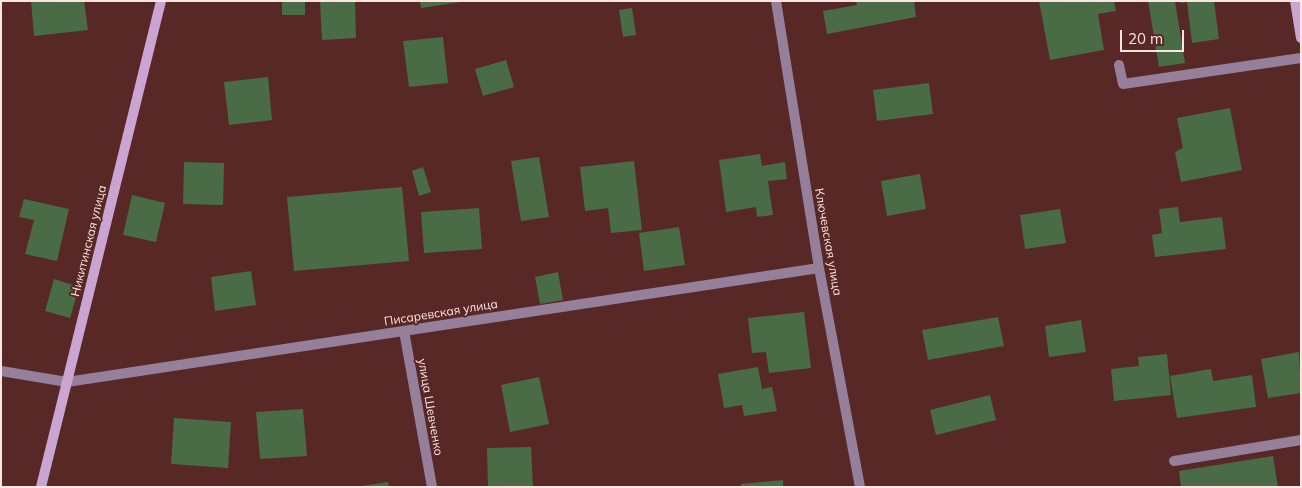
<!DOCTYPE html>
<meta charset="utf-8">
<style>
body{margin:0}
#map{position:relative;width:1302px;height:488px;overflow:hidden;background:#582827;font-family:Mulish,sans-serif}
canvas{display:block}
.frame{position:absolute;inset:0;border:2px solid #fee5e3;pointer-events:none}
.scale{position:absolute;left:1120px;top:30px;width:64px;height:22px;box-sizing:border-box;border:2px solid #fee5e3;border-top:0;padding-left:6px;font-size:15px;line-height:18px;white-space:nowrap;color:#fee5e3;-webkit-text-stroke:4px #582827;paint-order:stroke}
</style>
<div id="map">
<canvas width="1302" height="488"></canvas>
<div class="frame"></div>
<div class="scale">20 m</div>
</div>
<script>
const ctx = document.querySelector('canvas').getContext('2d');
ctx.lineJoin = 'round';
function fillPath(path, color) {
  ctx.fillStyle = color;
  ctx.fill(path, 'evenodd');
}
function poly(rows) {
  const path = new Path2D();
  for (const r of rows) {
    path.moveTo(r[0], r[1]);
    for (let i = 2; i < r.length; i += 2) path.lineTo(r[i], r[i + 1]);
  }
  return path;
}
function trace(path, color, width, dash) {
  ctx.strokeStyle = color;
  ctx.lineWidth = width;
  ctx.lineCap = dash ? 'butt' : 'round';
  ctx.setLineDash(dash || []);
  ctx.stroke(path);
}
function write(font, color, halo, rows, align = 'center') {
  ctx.font = font + ' Mulish,sans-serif';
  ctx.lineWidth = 4;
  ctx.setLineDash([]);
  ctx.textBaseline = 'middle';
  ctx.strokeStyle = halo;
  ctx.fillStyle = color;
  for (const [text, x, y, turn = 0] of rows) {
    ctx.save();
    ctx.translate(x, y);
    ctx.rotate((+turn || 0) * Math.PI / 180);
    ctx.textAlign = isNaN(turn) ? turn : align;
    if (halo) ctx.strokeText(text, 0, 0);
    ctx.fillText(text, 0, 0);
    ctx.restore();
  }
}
fillPath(poly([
 [31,1,84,1,88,30,34,36],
 [282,1,305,1,305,15,282,15],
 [320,1,355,1,356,38,322,40],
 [420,1,461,1,461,2,421,8],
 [856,1,914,1,916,17,827,34,823,11,857,5],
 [1039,1,1114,1,1116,11,1098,14,1104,50,1050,60],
 [1148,1,1175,1,1185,63,1159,67],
 [1180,1,1214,1,1219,39,1192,43,1187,2,1181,3],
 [632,8,636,35,623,37,619,10],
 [443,37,448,83,409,87,403,41],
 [506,60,514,87,483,96,475,69],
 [268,77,272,120,229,125,224,82],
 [929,83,933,114,877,121,873,90],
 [1230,108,1242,170,1181,182,1175,152,1183,148,1177,118],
 [760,154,762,166,785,162,787,179,768,181,773,215,757,217,756,207,726,212,719,160],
 [539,157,549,217,521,221,511,161],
 [634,161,642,230,611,233,608,208,585,211,580,167],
 [184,162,224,163,223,205,183,204],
 [423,167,431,192,419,196,412,171],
 [920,174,926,209,887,216,881,181],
 [402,187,409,261,294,271,287,197],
 [132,195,165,203,156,242,123,235],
 [24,199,69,209,57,261,25,254,34,220,19,217],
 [1178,207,1180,222,1222,217,1226,249,1155,257,1152,235,1162,233,1159,209],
 [479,208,482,249,424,253,421,212],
 [1060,209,1066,243,1025,249,1020,215],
 [679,227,685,265,644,271,639,233],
 [251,271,256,305,215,311,211,277],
 [558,272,563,300,540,304,535,277],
 [54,279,79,287,70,318,45,311],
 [804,312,811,368,769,373,766,352,752,353,748,318],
 [998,317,1004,346,928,360,922,330],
 [1081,320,1086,352,1049,357,1045,326],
 [1299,352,1301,393,1268,398,1261,359],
 [1167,354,1171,395,1114,401,1111,369,1139,366,1138,357],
 [758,367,762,389,772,387,777,411,744,416,742,405,724,408,718,374],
 [1211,369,1213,381,1252,375,1256,407,1177,418,1170,376],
 [539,377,549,424,510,432,501,385],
 [990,395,996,420,936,435,930,410],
 [303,409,307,456,260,459,256,412],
 [174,418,231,422,228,468,171,464],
 [531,447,533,487,488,487,487,448],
 [1273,456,1278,487,1181,487,1179,471],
 [783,480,783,487,741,487,741,484],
 [388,482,389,487,362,487,362,486]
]), '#496b45');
trace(poly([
 [1174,461,1301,440]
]), '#967f9a', 10);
trace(poly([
 [776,1,819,268,860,487],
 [1119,65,1123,84,1301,58],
 [404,331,432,487],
 [1,371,67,382,819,268]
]), '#967f9a', 10);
trace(poly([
 [1295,1,1301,38],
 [41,487,161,1]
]), '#cba5d1', 10);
write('12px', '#fee5e3', '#582827', [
 ["Никитинская улица",89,241,-76],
 ["Ключевская улица",828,242,80],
 ["Писаревская улица",441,313,-9],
 ["улица Шевченко",430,407,80]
]);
</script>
